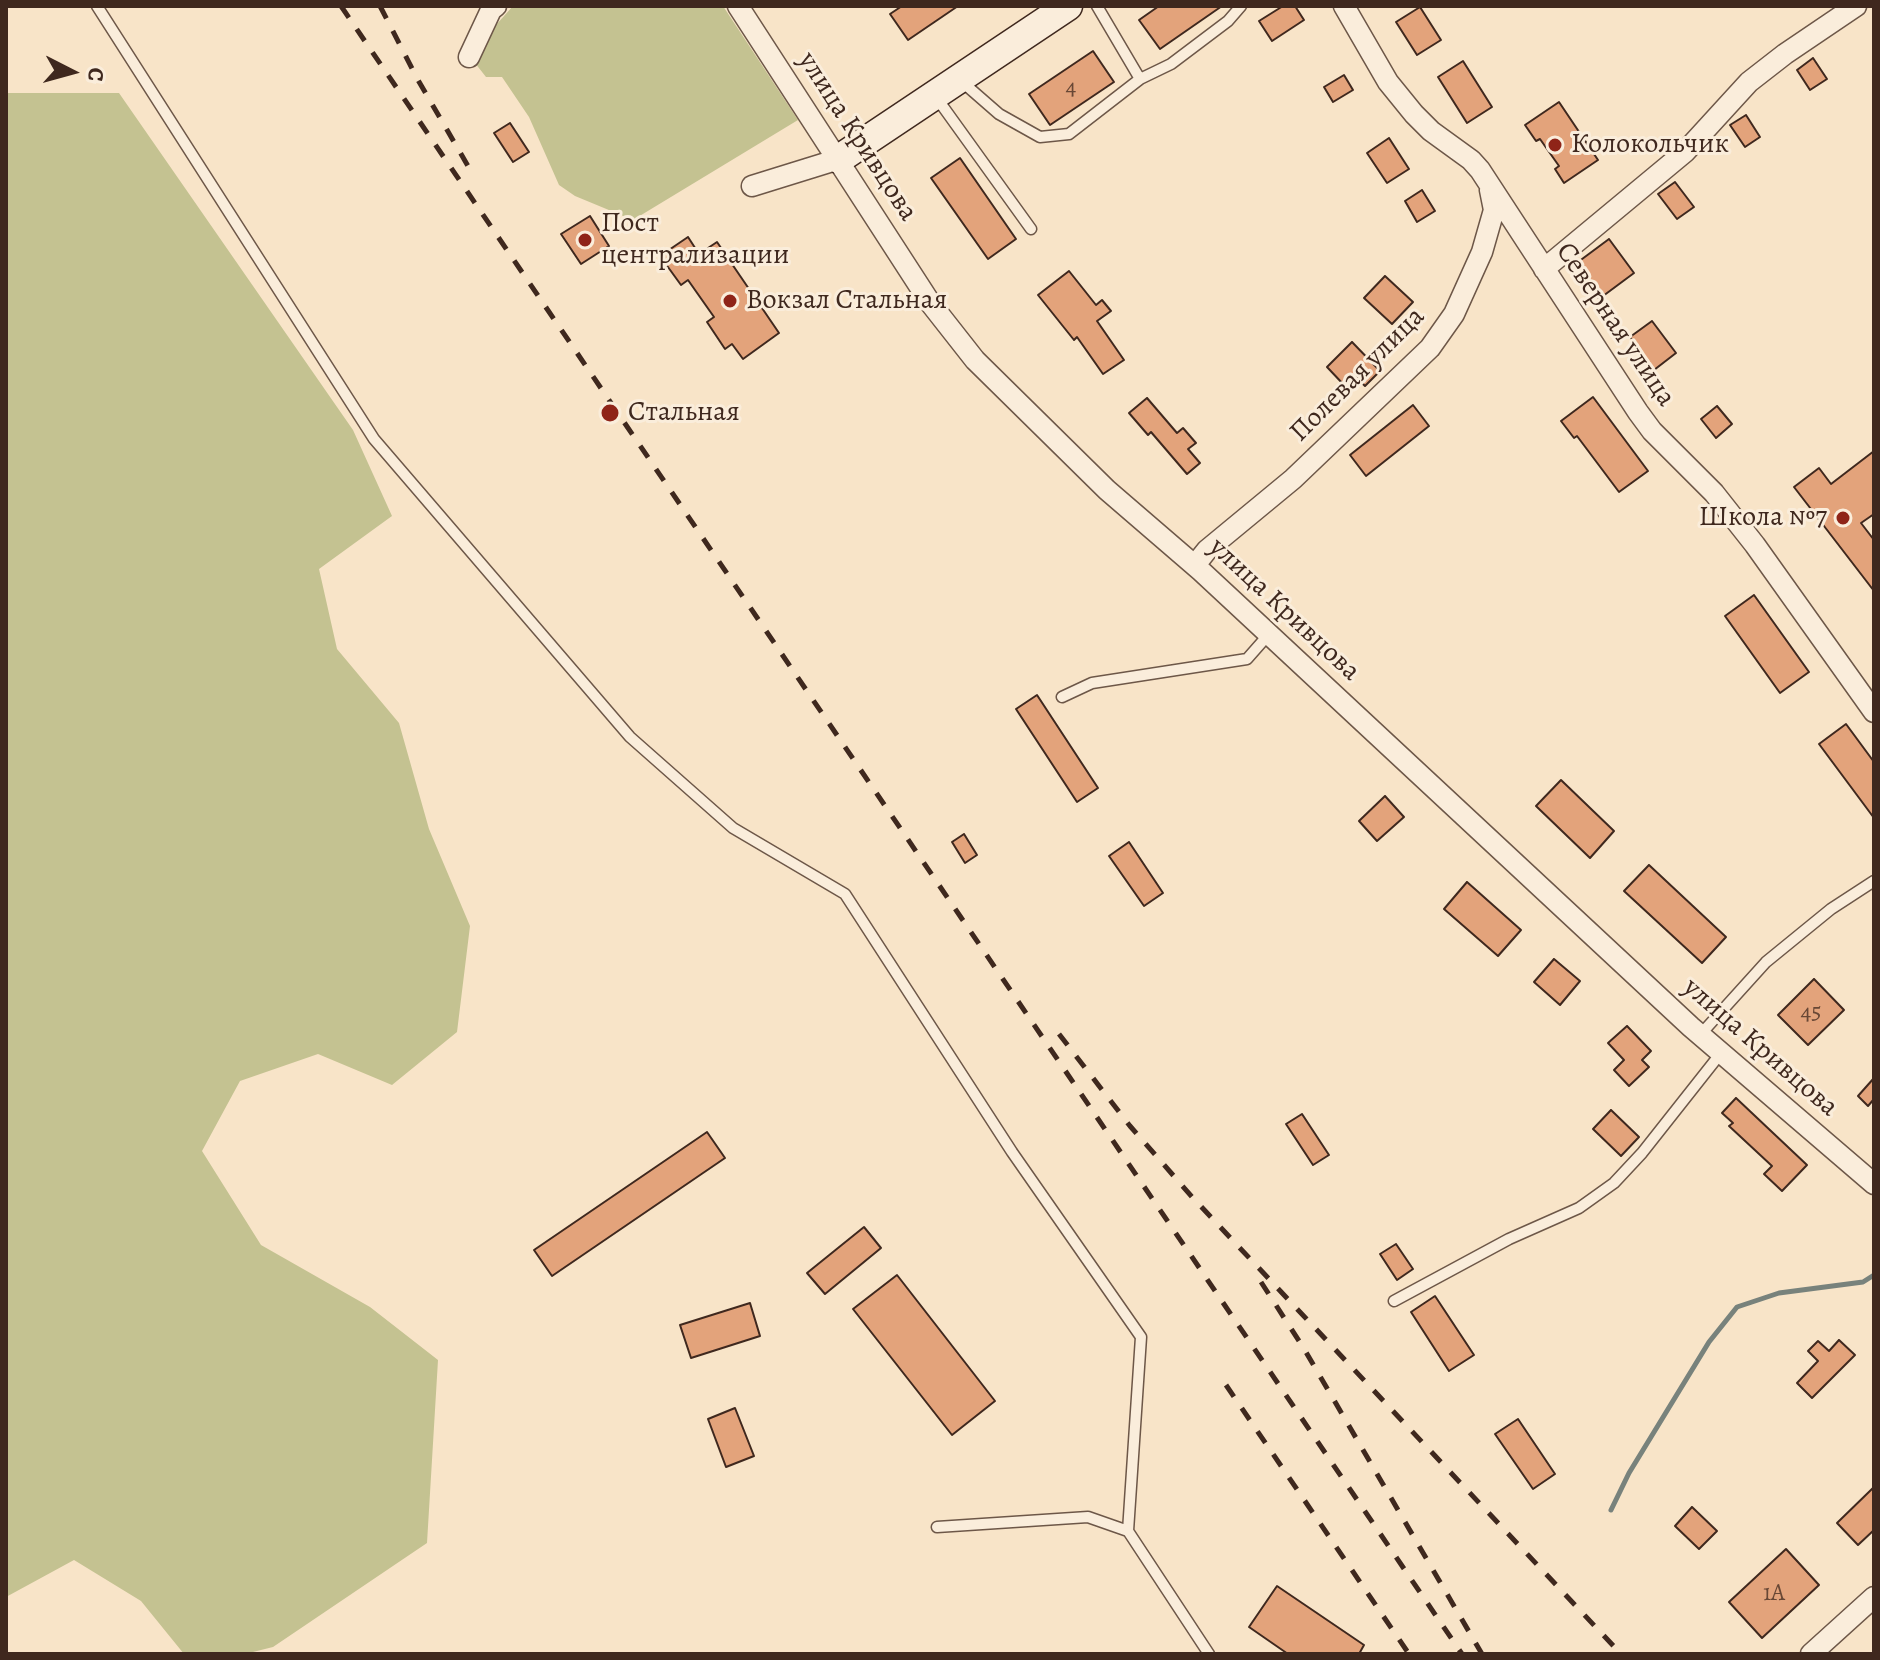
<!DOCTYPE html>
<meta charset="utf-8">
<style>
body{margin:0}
#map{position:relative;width:1880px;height:1660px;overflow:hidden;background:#f8e4c8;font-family:Alegreya,serif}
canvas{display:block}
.frame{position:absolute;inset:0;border:8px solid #3f281e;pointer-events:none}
.north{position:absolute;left:32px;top:32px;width:80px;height:80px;-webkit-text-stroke:6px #faeddb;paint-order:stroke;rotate:96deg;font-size:22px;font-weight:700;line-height:32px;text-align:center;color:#3f281e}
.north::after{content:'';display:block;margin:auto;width:28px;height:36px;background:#3f281e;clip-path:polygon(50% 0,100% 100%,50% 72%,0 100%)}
</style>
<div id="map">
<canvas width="1880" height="1660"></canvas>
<div class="frame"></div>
<div class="north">С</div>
</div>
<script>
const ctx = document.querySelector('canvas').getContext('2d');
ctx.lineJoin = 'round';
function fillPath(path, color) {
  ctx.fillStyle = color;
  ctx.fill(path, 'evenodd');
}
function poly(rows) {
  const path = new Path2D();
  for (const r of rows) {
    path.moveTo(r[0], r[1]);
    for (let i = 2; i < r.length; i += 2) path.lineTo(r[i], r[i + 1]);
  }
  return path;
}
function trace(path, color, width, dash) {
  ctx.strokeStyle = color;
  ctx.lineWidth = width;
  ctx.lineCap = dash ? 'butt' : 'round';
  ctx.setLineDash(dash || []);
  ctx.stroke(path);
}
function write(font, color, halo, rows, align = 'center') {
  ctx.font = font + ' Alegreya,serif';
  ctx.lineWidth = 6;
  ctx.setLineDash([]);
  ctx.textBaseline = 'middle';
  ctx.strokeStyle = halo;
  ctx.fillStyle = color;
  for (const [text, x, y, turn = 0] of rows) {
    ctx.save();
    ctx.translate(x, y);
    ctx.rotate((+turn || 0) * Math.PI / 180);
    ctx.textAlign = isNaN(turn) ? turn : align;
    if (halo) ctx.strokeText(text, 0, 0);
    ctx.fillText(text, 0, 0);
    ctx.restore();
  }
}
fillPath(poly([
 [513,6,723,6,798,120,633,220,575,196,559,185,529,117,502,77,486,77,475,63,487,35],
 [6,93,119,93,353,430,392,516,319,569,337,649,399,723,429,829,470,926,457,1032,392,1085,318,1054,240,1081,202,1151,261,1245,370,1307,438,1360,427,1543,273,1647,245,1654,184,1654,141,1601,74,1560,6,1597]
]), '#c4c291');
trace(poly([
 [1611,1510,1629,1473,1709,1342,1737,1307,1779,1293,1863,1282,1874,1275]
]), '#78827c', 5);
const building = poly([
 [902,6,958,6,908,40,890,14,902,6],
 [1159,6,1222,6,1160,49,1139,20,1159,6],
 [1283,6,1295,6,1304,20,1272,41,1259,21,1283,6],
 [1420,7,1441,40,1417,55,1396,22,1420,7],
 [1093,51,1114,82,1050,125,1029,94,1093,51],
 [1813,58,1827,79,1810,90,1797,70,1813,58],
 [1463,61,1492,107,1467,123,1438,77,1463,61],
 [1344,75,1353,90,1333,102,1324,87,1344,75],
 [1559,102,1598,160,1564,183,1555,169,1559,166,1540,139,1536,141,1525,125,1559,102],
 [1746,115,1760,137,1745,147,1730,125,1746,115],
 [510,123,529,152,513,162,494,133,510,123],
 [1389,138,1409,169,1387,183,1367,153,1389,138],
 [960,158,1016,239,988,259,931,178,960,158],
 [1675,182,1694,207,1677,219,1658,194,1675,182],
 [1422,190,1435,211,1417,222,1405,201,1422,190],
 [590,216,609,246,581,264,561,234,590,216],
 [688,237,699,254,717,242,779,333,743,359,732,344,725,349,707,322,714,317,688,280,681,285,660,256,688,237],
 [1609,239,1634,273,1599,299,1574,265,1609,239],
 [1069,271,1096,305,1102,300,1111,311,1097,321,1124,360,1103,374,1077,337,1074,340,1038,295,1069,271],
 [1385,276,1413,302,1392,324,1364,298,1385,276],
 [1652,321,1676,353,1654,370,1630,337,1652,321],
 [1352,342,1380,371,1365,386,1354,375,1344,385,1327,367,1352,342],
 [1593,397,1648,471,1619,492,1577,436,1574,438,1561,421,1593,397],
 [1147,398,1177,433,1183,428,1196,443,1188,449,1200,463,1187,474,1151,432,1148,435,1129,413,1147,398],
 [1413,405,1429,426,1366,476,1350,455,1413,405],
 [1717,406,1732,424,1716,438,1701,419,1717,406],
 [1874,451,1874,514,1861,523,1874,540,1874,591,1794,487,1819,468,1831,484,1874,451],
 [1754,595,1809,672,1780,693,1725,616,1754,595],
 [1037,695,1098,788,1077,802,1016,709,1037,695],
 [1846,724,1874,762,1874,818,1819,744,1846,724],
 [1561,780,1614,831,1590,858,1536,806,1561,780],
 [1385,796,1404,817,1377,841,1359,821,1385,796],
 [964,834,977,855,965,863,952,842,964,834],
 [1129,842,1163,893,1144,906,1109,856,1129,842],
 [1649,865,1726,937,1702,963,1624,891,1649,865],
 [1467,882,1521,930,1498,956,1444,909,1467,882],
 [1554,959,1580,981,1560,1005,1534,982,1554,959],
 [1814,979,1844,1010,1808,1045,1778,1015,1814,979],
 [1627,1026,1651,1051,1642,1060,1649,1067,1629,1086,1614,1070,1624,1060,1608,1043,1627,1026],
 [1874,1078,1874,1099,1868,1106,1858,1096,1874,1078],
 [1736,1098,1807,1165,1782,1191,1764,1174,1772,1166,1729,1126,1733,1123,1722,1113,1736,1098],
 [1611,1110,1639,1137,1621,1156,1593,1129,1611,1110],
 [1302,1114,1329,1155,1313,1165,1286,1124,1302,1114],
 [707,1132,725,1158,552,1276,534,1250,707,1132],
 [864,1227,881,1248,825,1294,807,1273,864,1227],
 [1396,1244,1413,1269,1397,1280,1380,1254,1396,1244],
 [897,1275,995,1401,952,1435,853,1309,897,1275],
 [1435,1296,1474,1355,1449,1371,1411,1312,1435,1296],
 [750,1303,760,1336,691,1358,680,1325,750,1303],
 [1839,1340,1855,1355,1812,1398,1797,1383,1818,1361,1808,1351,1818,1341,1829,1351,1839,1340],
 [735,1408,754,1456,726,1467,708,1419,735,1408],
 [1518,1419,1555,1474,1533,1489,1495,1434,1518,1419],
 [1874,1487,1874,1530,1858,1545,1837,1523,1874,1487],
 [1692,1507,1717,1531,1699,1549,1675,1526,1692,1507],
 [1786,1549,1819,1585,1762,1638,1729,1602,1786,1549],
 [1277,1586,1364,1645,1359,1654,1288,1654,1249,1627,1277,1586]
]);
fillPath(building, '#e3a37b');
trace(building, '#3f281e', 2);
const lane = poly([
 [97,6,374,439,630,737,733,828,845,894,1012,1152,1141,1337,1128,1531],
 [1097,6,1140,79,1171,64,1228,21,1241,6],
 [960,80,999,114,1040,137,1069,134,1140,79],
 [936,97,1031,229],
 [1062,697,1092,683,1247,659,1269,634],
 [1700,1035,1766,962,1831,909,1874,881],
 [1394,1301,1509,1239,1579,1208,1614,1183,1642,1153,1721,1053],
 [937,1527,1088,1517,1128,1531,1209,1654]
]);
const street = poly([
 [738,6,931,304,975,360,1107,490,1201,571,1691,1027,1874,1184],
 [1344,6,1388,82,1414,114,1431,131,1471,160,1480,170,1638,412,1652,431,1714,493,1755,545,1874,712],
 [469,57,491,10,496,6],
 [752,186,839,159],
 [1544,269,1685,152,1749,82,1785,54,1856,6],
 [1195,565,1207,550,1293,479,1430,348,1454,314,1482,252,1494,210,1490,190],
 [1811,1654,1874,1597]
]);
const secondary = poly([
 [839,159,1068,6]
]);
trace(lane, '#6d5748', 13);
trace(street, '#6d5748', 23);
trace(secondary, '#3f281e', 31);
trace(lane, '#faeddb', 10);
trace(street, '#faeddb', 20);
trace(secondary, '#faeddb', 28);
trace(poly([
 [341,6,1462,1654],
 [380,6,418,80,468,166],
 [1059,1034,1130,1126,1193,1198,1621,1654],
 [1261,1282,1303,1347,1482,1654],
 [1226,1385,1409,1654]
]), '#3f281e', 5, [14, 14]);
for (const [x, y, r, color] of [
 [1555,145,8,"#8f2418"],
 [585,240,8,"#8f2418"],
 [730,301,8,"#8f2418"],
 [610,413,10,"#8f2418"],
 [1843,518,8,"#8f2418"]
]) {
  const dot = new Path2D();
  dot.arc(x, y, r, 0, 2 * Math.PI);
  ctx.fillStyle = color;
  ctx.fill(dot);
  trace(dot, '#faeddb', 3);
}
write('24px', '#684735', null, [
 ["4",1071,88],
 ["45",1811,1013],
 ["1А",1774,1594]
]);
write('28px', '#3f281e', '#faeddb', [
 ["улица Кривцова",857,137,57],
 ["Северная улица",1615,325,56],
 ["Полевая улица",1358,375,-45],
 ["улица Кривцова",1284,610,43],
 ["улица Кривцова",1760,1048,41]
]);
write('28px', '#3f281e', '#faeddb', [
 ["Колокольчик",1571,145],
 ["Пост",601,224],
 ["централизации",601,256],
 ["Вокзал Стальная",746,301],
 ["Стальная",628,413],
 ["Школа №7",1827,518,"right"]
], 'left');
</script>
